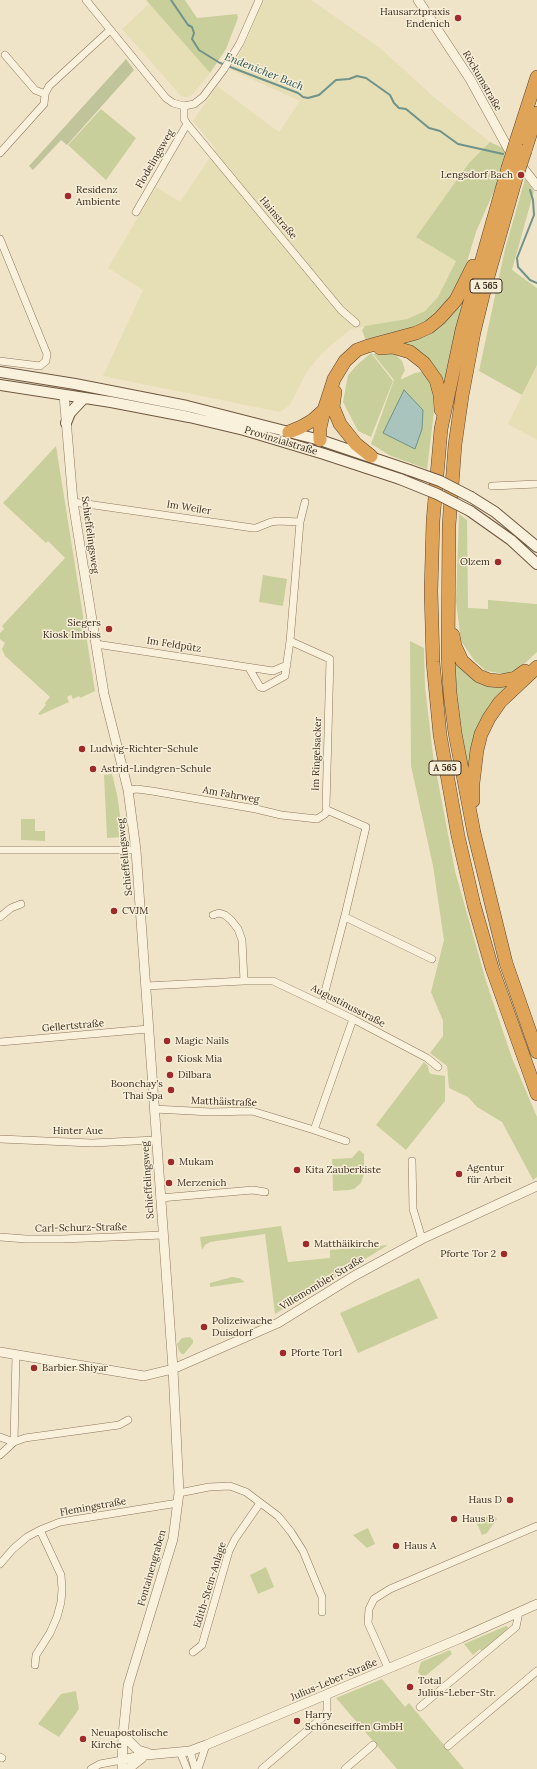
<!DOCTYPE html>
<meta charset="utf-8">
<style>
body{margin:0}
canvas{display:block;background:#f0e4c8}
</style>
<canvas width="537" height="1769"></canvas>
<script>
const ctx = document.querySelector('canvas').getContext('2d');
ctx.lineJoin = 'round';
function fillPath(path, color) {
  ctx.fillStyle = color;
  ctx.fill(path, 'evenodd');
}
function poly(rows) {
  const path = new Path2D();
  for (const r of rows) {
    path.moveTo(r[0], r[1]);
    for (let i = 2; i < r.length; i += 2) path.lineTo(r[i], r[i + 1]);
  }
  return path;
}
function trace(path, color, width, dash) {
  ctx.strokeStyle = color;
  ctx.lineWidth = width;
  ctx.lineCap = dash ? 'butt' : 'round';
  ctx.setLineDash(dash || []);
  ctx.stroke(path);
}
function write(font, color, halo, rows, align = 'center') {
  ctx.font = font + ' Lora,serif';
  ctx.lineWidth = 3;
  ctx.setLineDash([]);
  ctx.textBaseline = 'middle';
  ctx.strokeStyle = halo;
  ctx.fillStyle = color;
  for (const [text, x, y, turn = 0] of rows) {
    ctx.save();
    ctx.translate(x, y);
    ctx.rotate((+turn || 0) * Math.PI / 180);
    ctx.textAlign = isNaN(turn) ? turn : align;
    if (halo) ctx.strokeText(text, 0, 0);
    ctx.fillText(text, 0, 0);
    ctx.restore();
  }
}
fillPath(poly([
 [263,0,311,0,380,48,435,98,490,142,469,163,416,237,456,261,438,297,425,311,407,319,351,329,323,352,306,373,290,405,280,412,103,376,143,290,108,268,156,187,180,202,216,149,193,121,217,86,279,132,300,101,231,70,248,37],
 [149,4,210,73,192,95,187,97,181,96,122,29],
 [537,365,537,440,508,424]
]), '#e6deb5');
fillPath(poly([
 [146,0,185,0,197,18,237,14,238,18,226,49,210,73],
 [101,109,136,138,106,180,68,145],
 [490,142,507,150,501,175,476,232,467,262,455,290,442,308,425,322,409,330,366,341,362,330,365,326,407,319,425,311,438,297,456,261,416,237,469,163],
 [525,179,534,191,512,270,537,288,537,365,522,395,479,371,505,249],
 [464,293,442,396,436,376,386,344,406,339],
 [371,353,393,381,371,437,358,431,343,402,348,375,358,364],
 [385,353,395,354,402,361,405,370,401,378,402,379,415,373,422,372,425,373,432,384,434,412,427,469,391,456,371,444,394,380,373,354],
 [56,446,95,691,80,698,79,696,73,699,71,695,67,697,69,702,40,715,38,714,46,705,45,703,50,697,5,656,2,649,5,643,0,639,0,633,4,629,2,626,65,558,48,541,46,543,3,503],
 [459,514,467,520,468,608,488,609,488,600,537,604,537,652,521,667,505,674,486,671,474,660,461,641,456,602],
 [263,575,287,579,283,606,259,602],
 [410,641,424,648,425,687,433,755,455,871,486,981,512,1058,537,1117,537,1177,533,1180,502,1122,477,1107,468,1097,449,1088,447,1066,430,1053,443,1036,443,1021,431,992,444,940,433,866,411,766],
 [453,649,465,670,515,680,503,695,470,778,460,727],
 [112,774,117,794,123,837,107,838,104,775],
 [21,819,35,819,35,831,45,831,45,841,21,840],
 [424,1062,428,1066,429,1072,431,1074,445,1076,445,1101,406,1150,376,1125],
 [359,1150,364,1154,364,1174,361,1183,354,1189,349,1190,333,1191,332,1159,352,1158],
 [281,1226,288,1262,330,1258,330,1250,388,1245,275,1314,265,1234,210,1242,205,1245,202,1250,200,1237],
 [232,1277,239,1278,245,1282,210,1287,210,1283],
 [419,1278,438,1318,358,1353,340,1313],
 [190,1337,193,1340,193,1343,184,1354,182,1354,179,1351,177,1344,182,1338],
 [494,1516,497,1519,487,1533,482,1535,477,1524,477,1517],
 [368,1528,375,1544,367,1548,353,1535],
 [266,1567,274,1587,258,1594,250,1575],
 [506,1626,508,1627,508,1629,482,1651,480,1649,473,1655,464,1644],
 [450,1650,452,1654,423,1678,418,1672,421,1662],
 [382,1679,405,1707,409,1703,464,1769,397,1769,336,1698],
 [76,1691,79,1709,59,1737,38,1724,61,1694]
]), '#c9cf9b');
fillPath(poly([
 [126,59,134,70,67,145,61,140,33,170,29,166]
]), '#bfc49a');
const water = poly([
 [404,390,423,410,422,429,415,449,383,433,404,390]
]);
fillPath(water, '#a9c4bc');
trace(water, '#6f938a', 1);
trace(poly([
 [171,0,188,25,192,27,194,33,192,39,199,50,220,63,298,93,303,97,308,98,319,95,336,80,349,79,357,76,366,78,390,95,394,103,399,108,406,109,429,128,440,131,458,144,503,154],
 [530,190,533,200,534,215,517,258,518,267,530,280,537,283]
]), '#6f938a', 2);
const minor = poly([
 [86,0,166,98,173,103,184,106,194,104,203,97,224,69,240,43,259,0],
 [5,55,35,90,45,94],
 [184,106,184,119,187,124,341,310,356,323],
 [0,153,44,104,45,94,49,86,110,30],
 [136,212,187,124],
 [0,239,47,354,46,361,40,366,0,361],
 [492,486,537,484],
 [73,502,253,528,256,528,271,522,278,521,300,522],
 [305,502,300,522,290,641,330,659,326,807,327,810,366,827,345,915,322,1003],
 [96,644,273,671,287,665],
 [249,668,260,687,263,688,285,676,290,641],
 [128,790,137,789,152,791,256,809,281,815,317,819,325,814,327,810],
 [0,850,136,850],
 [213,915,219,913,225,915,231,920,238,929,242,940,244,981],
 [0,917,11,908,21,904],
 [345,917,432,959],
 [146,986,244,981,273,981,353,1019,427,1058,438,1067],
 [0,1042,148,1029],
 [154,1109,211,1112,252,1111,314,1130,346,1141],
 [314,1130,353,1019],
 [0,1139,92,1143,156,1140],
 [412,1161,413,1209,422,1239],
 [160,1198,253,1190,265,1192],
 [0,1237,26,1239,62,1239,163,1235],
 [0,1437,14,1442],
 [14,1442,16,1355],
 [0,1455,14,1442,25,1438,119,1425,128,1420],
 [179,1493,209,1487,230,1486,246,1492,278,1516,291,1532,303,1551,322,1597,322,1612],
 [0,1564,13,1549,27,1537,40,1530,60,1522,178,1503],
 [193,1652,202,1645,229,1551,235,1539,260,1503],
 [35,1665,36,1655,50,1633,57,1617,61,1602,62,1589,61,1575,40,1530],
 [388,1668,368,1623,369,1609,374,1599,390,1589,537,1526],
 [420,1707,516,1627,519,1612],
 [448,1746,537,1671],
 [190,1751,195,1769],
 [180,1752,187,1769],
 [0,1757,2,1758],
 [91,1769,100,1764,122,1760],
 [198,1769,206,1745],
 [262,1769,324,1716,327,1711,327,1694],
 [345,1769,373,1745]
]);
const tertiary = poly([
 [418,0,470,79,509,150,537,186],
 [64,395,73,502,85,577,104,694,128,790,136,850,173,1369,179,1493,173,1539,128,1686,123,1735,122,1769],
 [0,1352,144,1376,173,1369,278,1323,354,1276,422,1239,537,1186],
 [123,1735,138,1750,148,1753],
 [122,1760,146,1755,190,1751,206,1745,461,1638,537,1604],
 [128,1769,142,1758]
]);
const secondary = poly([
 [0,372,75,384,187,406,320,440,409,470],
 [0,385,111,402,189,417,244,430,324,454,400,479],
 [66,423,70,413,84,398],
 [471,497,495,512,537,547],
 [470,511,511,540,537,564]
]);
const motorway = poly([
 [516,142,537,77],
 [525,151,537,113],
 [508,168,462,330,441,429,433,521,431,591,433,662,440,735,458,836,474,905,492,968,537,1094],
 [516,178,485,287,474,332,462,396,455,445,449,525,448,655,450,693,455,733,474,833,506,963,537,1052],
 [380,348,393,347,410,352,424,363,436,380,440,395,441,410],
 [335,392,333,407,340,424,356,444,371,456],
 [289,432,301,427,313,420,324,410],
 [320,440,320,428,324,410,334,379,345,361,357,350,368,346,416,333,429,327,440,318,456,300,473,266],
 [453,635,455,646,462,661,479,676,489,680,500,681,515,678,525,671],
 [473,801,473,783,477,750,481,734,489,718,500,702,537,667]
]);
trace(minor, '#8d765c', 8);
trace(tertiary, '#8d765c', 10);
trace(secondary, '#6f573f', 12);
trace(motorway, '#5b4430', 14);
trace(minor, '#faf1dc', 7);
trace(tertiary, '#faf1dc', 9);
trace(secondary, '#faf1dc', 10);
trace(motorway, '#e0a458', 13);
const secondaryBridge = poly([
 [409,470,440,481,471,497],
 [400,479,437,494,470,511]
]);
const motorwayBridge = poly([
 [508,168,516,142],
 [516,178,525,151]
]);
trace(secondaryBridge, '#6f573f', 12, []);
trace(motorwayBridge, '#5b4430', 14, []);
trace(secondaryBridge, '#faf1dc', 10);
trace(motorwayBridge, '#e0a458', 13);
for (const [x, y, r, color] of [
 [458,18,4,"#9e2a2b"],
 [521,175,4,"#9e2a2b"],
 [68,196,4,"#9e2a2b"],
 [498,562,4,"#9e2a2b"],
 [109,629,4,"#9e2a2b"],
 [82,749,4,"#9e2a2b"],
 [93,769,4,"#9e2a2b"],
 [114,911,4,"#9e2a2b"],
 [167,1041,4,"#9e2a2b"],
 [169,1059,4,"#9e2a2b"],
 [170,1075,4,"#9e2a2b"],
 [171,1090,4,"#9e2a2b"],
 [171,1162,4,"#9e2a2b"],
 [297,1170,4,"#9e2a2b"],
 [459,1174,4,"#9e2a2b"],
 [169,1183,4,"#9e2a2b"],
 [306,1244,4,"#9e2a2b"],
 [504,1254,4,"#9e2a2b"],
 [204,1327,4,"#9e2a2b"],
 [283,1353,4,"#9e2a2b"],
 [34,1368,4,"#9e2a2b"],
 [510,1500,4,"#9e2a2b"],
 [454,1519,4,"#9e2a2b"],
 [396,1546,4,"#9e2a2b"],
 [410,1687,4,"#9e2a2b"],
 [297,1721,4,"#9e2a2b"],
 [83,1739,4,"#9e2a2b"]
]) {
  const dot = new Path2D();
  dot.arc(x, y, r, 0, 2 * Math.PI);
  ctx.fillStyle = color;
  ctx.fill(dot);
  trace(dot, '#f7eed8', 1.5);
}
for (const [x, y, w] of [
 [486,286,32],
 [445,768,32]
]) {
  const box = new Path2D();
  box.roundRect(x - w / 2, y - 7, w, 14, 3);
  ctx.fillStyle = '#f7eed8';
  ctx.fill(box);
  trace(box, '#3d2e20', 1);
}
write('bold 9px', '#3d2e20', null, [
 ["A 565",486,286],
 ["A 565",445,768]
]);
write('10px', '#3d2e20', '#f7eed8', [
 ["Hausarztpraxis",450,12,"right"],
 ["Endenich",450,24,"right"],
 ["Lengsdorf Bach",513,175,"right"],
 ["Residenz",76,190],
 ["Ambiente",76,202],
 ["Olzem",490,562,"right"],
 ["Siegers",101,623,"right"],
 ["Kiosk Imbiss",101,635,"right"],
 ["Ludwig-Richter-Schule",90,749],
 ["Astrid-Lindgren-Schule",101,769],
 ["CVJM",122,911],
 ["Magic Nails",175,1041],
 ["Kiosk Mia",177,1059],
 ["Dilbara",178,1075],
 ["Boonchay's",163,1084,"right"],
 ["Thai Spa",163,1096,"right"],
 ["Mukam",179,1162],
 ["Agentur",467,1168],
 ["für Arbeit",467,1180],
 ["Kita Zauberkiste",305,1170],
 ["Merzenich",177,1183],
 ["Matthäikirche",314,1244],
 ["Pforte Tor 2",496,1254,"right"],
 ["Polizeiwache",212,1321],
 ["Duisdorf",212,1333],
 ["Pforte Tor1",291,1353],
 ["Barbier Shiyar",42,1368],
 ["Haus D",502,1500,"right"],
 ["Haus B",462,1519],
 ["Haus A",404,1546],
 ["Total",418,1681],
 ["Julius-Leber-Str.",418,1693],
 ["Harry",305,1715],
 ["Schöneseiffen GmbH",305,1727],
 ["Neuapostolische",91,1733],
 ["Kirche",91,1745]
], 'left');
write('10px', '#3d2e20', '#f7eed8', [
 ["Röckumstraße",482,81,60],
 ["Flodelingsweg",155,159,-60],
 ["Hainstraße",278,218,50],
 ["Provinzialstraße",281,441,17],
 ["Im Weiler",189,508,9],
 ["Schieffelingsweg",90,535,82],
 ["Im Feldpütz",174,645,9],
 ["Im Ringelsacker",317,754,-88],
 ["Am Fahrweg",231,795,10],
 ["Schieffelingsweg",125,857,-96],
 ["Augustinusstraße",348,1006,27],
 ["Gellertstraße",73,1026,-5],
 ["Matthäistraße",224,1102,2],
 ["Hinter Aue",78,1131],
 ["Schieffelingsweg",148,1180,-94],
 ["Carl-Schurz-Straße",81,1228,-1],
 ["Villemombler Straße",322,1283,-31],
 ["Flemingstraße",93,1507,-10],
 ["Fontainengraben",152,1568,-74],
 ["Edith-Stein-Anlage",210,1585,-73],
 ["Julius-Leber-Straße",334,1680,-23]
]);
write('italic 11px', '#2f5d5a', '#f7eed8', [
 ["Endenicher Bach",264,72,22]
]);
</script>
